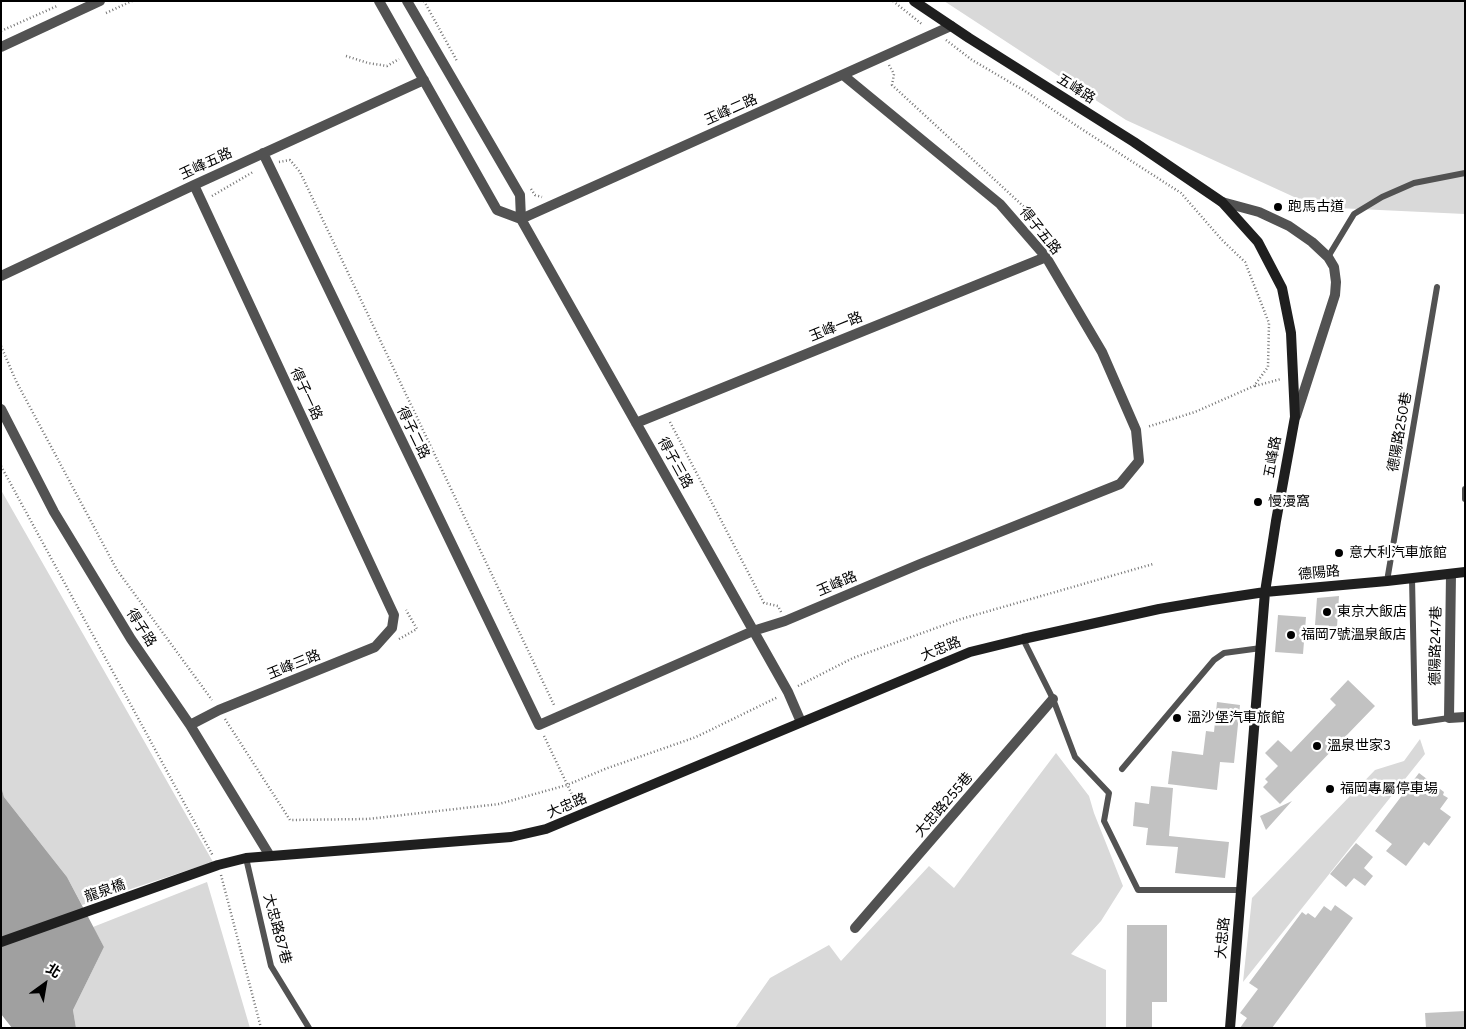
<!DOCTYPE html>
<meta charset="utf-8">
<style>
body{margin:0}
#map{position:relative;width:1466px;height:1029px;overflow:hidden;background:#fff;font-family:Figtree,"Noto Sans TC",sans-serif}
canvas{display:block}
.frame{position:absolute;inset:0;border:2px solid #000;pointer-events:none}
.north{position:absolute;left:20px;top:959px;width:50px;height:50px;-webkit-text-stroke:4px #fff;paint-order:stroke;rotate:32deg;font-size:14px;font-weight:700;line-height:20px;text-align:center;color:#000}
.north::after{content:'';display:block;margin:auto;width:18px;height:22px;background:#000;clip-path:polygon(50% 0,100% 100%,50% 72%,0 100%)}
</style>
<div id="map">
<canvas width="1466" height="1029"></canvas>
<div class="frame"></div>
<div class="north">北</div>
</div>
<script>
const ctx = document.querySelector('canvas').getContext('2d');
ctx.lineJoin = 'round';
function fillPath(path, color) {
  ctx.fillStyle = color;
  ctx.fill(path, 'evenodd');
}
function poly(rows) {
  const path = new Path2D();
  for (const r of rows) {
    path.moveTo(r[0], r[1]);
    for (let i = 2; i < r.length; i += 2) path.lineTo(r[i], r[i + 1]);
  }
  return path;
}
function trace(path, color, width, dash) {
  ctx.strokeStyle = color;
  ctx.lineWidth = width;
  ctx.lineCap = dash ? 'butt' : 'round';
  ctx.setLineDash(dash || []);
  ctx.stroke(path);
}
function write(font, color, halo, rows, align = 'center') {
  ctx.font = font + ' Figtree,"Noto Sans TC",sans-serif';
  ctx.lineWidth = 5;
  ctx.setLineDash([]);
  ctx.textBaseline = 'middle';
  ctx.strokeStyle = halo;
  ctx.fillStyle = color;
  for (const [text, x, y, turn = 0] of rows) {
    ctx.save();
    ctx.translate(x, y);
    ctx.rotate((+turn || 0) * Math.PI / 180);
    ctx.textAlign = isNaN(turn) ? turn : align;
    if (halo) ctx.strokeText(text, 0, 0);
    ctx.fillText(text, 0, 0);
    ctx.restore();
  }
}
fillPath(poly([
 [944,1,1465,1,1465,214,1316,207,1126,120],
 [1,490,213,862,82,905,67,877,4,797,1,786],
 [1420,739,1425,754,1243,982,1252,898,1375,770,1404,761],
 [1056,753,1089,796,1094,813,1123,886,1101,921,1071,954,1106,970,1106,1028,735,1028,770,978,829,945,841,961,929,866,954,888],
 [207,882,250,1028,76,1028,73,1010,104,947,93,927]
]), '#d9d9d9');
fillPath(poly([
 [1,786,4,797,67,877,104,947,73,1010,76,1028,12,1028,1,1014]
]), '#a0a0a0');
fillPath(poly([
 [1339,596,1337,627,1315,625,1317,598],
 [1278,615,1306,617,1303,654,1275,652],
 [1348,680,1375,706,1280,804,1263,787,1268,782,1265,779,1278,766,1265,753,1278,740,1291,752,1336,705,1330,699],
 [1217,702,1240,705,1234,763,1220,762,1217,790,1168,784,1172,751,1203,755,1206,731,1214,732],
 [1419,773,1444,792,1443,795,1448,798,1440,809,1451,817,1429,846,1424,842,1406,866,1386,851,1392,844,1375,831],
 [1151,786,1173,788,1169,836,1229,842,1225,878,1175,873,1178,847,1146,845,1148,828,1133,826,1135,802,1149,804],
 [1292,801,1266,830,1260,816],
 [1356,843,1373,857,1364,868,1373,876,1365,886,1354,878,1346,887,1330,874],
 [1335,905,1353,918,1272,1028,1240,1028,1247,1018,1240,1013,1258,989,1249,983,1302,912,1306,915,1308,913,1315,918,1324,906,1331,911],
 [1127,925,1167,925,1167,1002,1152,1002,1152,1028,1126,1028],
 [1465,1011,1465,1028,1426,1028,1425,1013]
]), '#c2c2c2');
trace(poly([
 [424,1,457,61],
 [893,1,923,25],
 [106,13,132,1],
 [1,31,57,6],
 [946,40,972,60,1025,91,1080,128,1181,193,1222,240,1245,262,1269,323,1268,367,1254,386,1195,412,1147,427],
 [346,56,368,63,387,66,399,59],
 [889,65,894,74,892,85,1035,217,1042,226,1039,233],
 [279,162,290,160,300,172,554,705],
 [531,189,535,195,542,197],
 [212,196,253,172],
 [1,346,16,381,117,570,212,700],
 [1255,386,1281,379],
 [670,422,764,603,778,606,781,612],
 [1,466,213,856],
 [399,639,417,629,406,610],
 [798,686,853,658,961,619,1153,564],
 [225,719,290,820,368,819,499,804,567,785,605,769,696,737,778,697],
 [544,736,576,803],
 [221,875,261,1028]
]), '#747474', 2.5, [1, 2.5]);
trace(poly([
 [1328,257,1354,214,1382,197,1414,183,1465,173],
 [1465,489,1465,499],
 [1412,578,1415,723,1449,718],
 [1387,581,1437,287],
 [1023,639,1053,699,1075,757,1109,793,1104,821,1138,890,1241,890],
 [1122,769,1214,660,1224,653,1261,648],
 [246,858,271,966,309,1028]
]), '#525252', 6);
trace(poly([
 [379,1,497,210,521,219],
 [407,1,520,195,521,219,788,692,801,722],
 [1,47,100,1],
 [263,153,539,725,753,631,785,621,920,564,1120,484,1139,461,1136,430,1102,352,1046,257,1000,204,843,75],
 [1222,202,1259,212,1289,226,1312,242,1328,257,1334,267,1336,282,1335,295,1296,416],
 [521,219,951,26],
 [1,276,194,185,424,80],
 [1,409,54,512,131,639,190,725,270,856],
 [636,423,1046,257],
 [1451,574,1449,718,1465,717],
 [190,725,219,710,375,647,392,628,394,615,194,185],
 [855,928,1053,699]
]), '#525252', 10);
trace(poly([
 [914,1,969,38,1134,142,1222,202,1258,242,1282,288,1291,333,1295,417,1276,521,1265,592,1230,1028],
 [1,942,218,865,246,858,511,837,546,829,970,652,1023,639,1159,609,1212,600,1265,592,1387,581,1465,572]
]), '#1f1f1f', 10);
for (const [x, y, r, color] of [
 [1278,207,5,"#000"],
 [1258,502,5,"#000"],
 [1339,553,5,"#000"],
 [1327,612,5,"#000"],
 [1291,635,5,"#000"],
 [1177,718,5,"#000"],
 [1317,746,5,"#000"],
 [1330,789,5,"#000"]
]) {
  const dot = new Path2D();
  dot.arc(x, y, r, 0, 2 * Math.PI);
  ctx.fillStyle = color;
  ctx.fill(dot);
  trace(dot, '#fff', 2);
}
write('14px', '#000', '#fff', [
 ["五峰路",1076,89,32],
 ["玉峰二路",731,110,-24],
 ["玉峰五路",206,164,-25],
 ["得子五路",1040,231,51],
 ["玉峰一路",836,327,-22],
 ["得子一路",306,394,65],
 ["德陽路250巷",1400,432,-80],
 ["得子二路",413,433,64],
 ["五峰路",1273,457,-80],
 ["得子三路",675,463,61],
 ["德陽路",1319,573,-5],
 ["玉峰路",837,584,-23],
 ["得子路",141,628,57],
 ["德陽路247巷",1436,646,-89],
 ["大忠路",941,649,-22],
 ["玉峰三路",294,665,-22],
 ["大忠路255巷",944,805,-49],
 ["大忠路",567,806,-23],
 ["龍泉橋",105,891,-19],
 ["大忠路87巷",277,929,75],
 ["大忠路",1223,938,-85]
]);
write('14px', '#000', '#fff', [
 ["跑馬古道",1288,207],
 ["慢漫窩",1268,502],
 ["意大利汽車旅館",1349,553],
 ["東京大飯店",1337,612],
 ["福岡7號溫泉飯店",1301,635],
 ["溫沙堡汽車旅館",1187,718],
 ["溫泉世家3",1327,746],
 ["福岡專屬停車場",1340,789]
], 'left');
</script>
